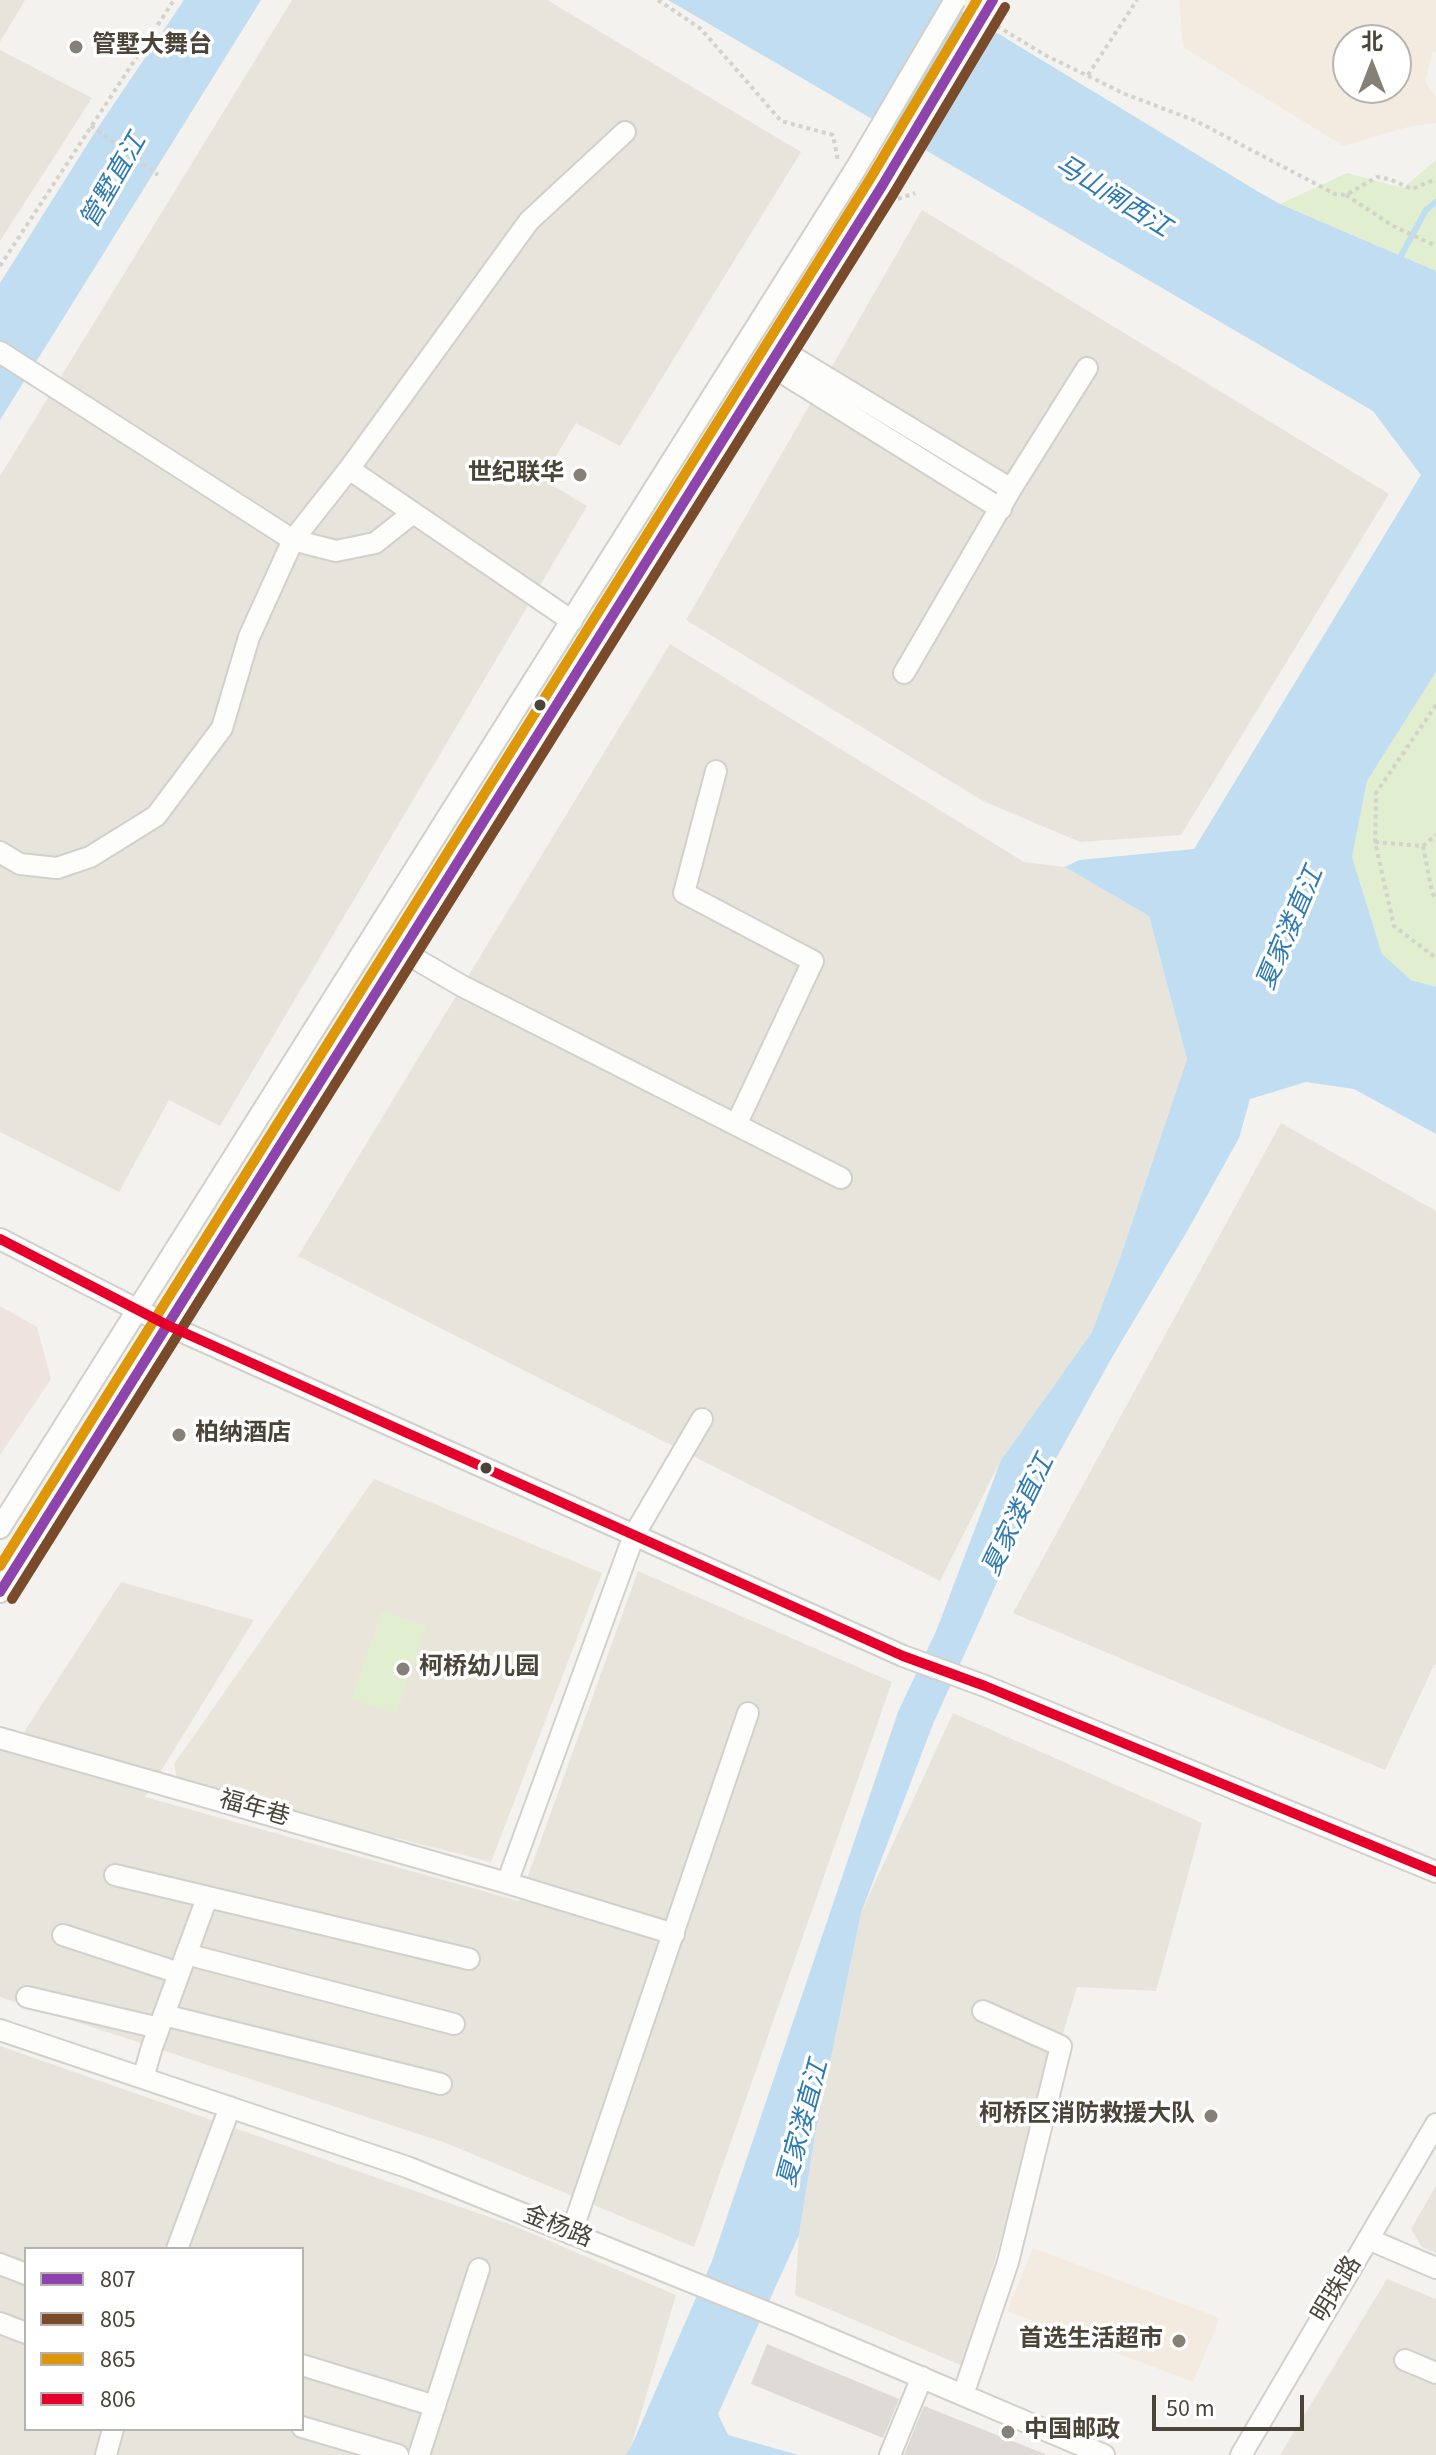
<!DOCTYPE html>
<meta charset="utf-8">
<style>
body{margin:0}
#map{position:relative;width:1436px;height:2455px;overflow:hidden;background:#f4f2ee;font-family:"Source Sans 3","Noto Sans SC",sans-serif}
canvas{display:block}
.legend{position:absolute;left:24px;top:2247px;width:280px;height:184px;box-sizing:border-box;background:#fff;border:2px solid #b7b4b0;margin:0;padding:10px 14px;list-style:none;font-size:24px;color:#4b4439}
.legend li{display:flex;align-items:center;gap:16px;height:40px}
.legend b{width:40px;border:2px solid #b7b4b0}
.north{position:absolute;left:1332px;top:24px;width:80px;height:80px;box-sizing:border-box;background:#fff;border:2px solid #b7b4b0;border-radius:50%;rotate:0deg;font-size:22px;font-weight:700;line-height:32px;text-align:center;color:#4b4439}
.north::after{content:'';display:block;margin:auto;width:28px;height:36px;background:#868178;clip-path:polygon(50% 0,100% 100%,50% 72%,0 100%)}
.scale{position:absolute;left:1152px;top:2395px;width:152px;height:36px;box-sizing:border-box;border:4px solid #4b4439;border-top:0;padding-left:10px;font-size:24px;line-height:28px;white-space:nowrap;color:#4b4439;-webkit-text-stroke:6px #fff;paint-order:stroke}
</style>
<div id="map">
<canvas width="1436" height="2455"></canvas>
<ul class="legend">
<li><b style="height:10px;background:#8e44ad"></b>807</li>
<li><b style="height:10px;background:#7a4b2a"></b>805</li>
<li><b style="height:10px;background:#dd9709"></b>865</li>
<li><b style="height:10px;background:#e4002b"></b>806</li>
</ul>
<div class="north">北</div>
<div class="scale">50 m</div>
</div>
<script>
const ctx = document.querySelector('canvas').getContext('2d');
ctx.lineJoin = 'round';
function fillPath(path, color) {
  ctx.fillStyle = color;
  ctx.fill(path, 'evenodd');
}
function poly(rows) {
  const path = new Path2D();
  for (const r of rows) {
    path.moveTo(r[0], r[1]);
    for (let i = 2; i < r.length; i += 2) path.lineTo(r[i], r[i + 1]);
  }
  return path;
}
function trace(path, color, width, dash) {
  ctx.strokeStyle = color;
  ctx.lineWidth = width;
  ctx.lineCap = dash ? 'butt' : 'round';
  ctx.setLineDash(dash || []);
  ctx.stroke(path);
}
function write(font, color, halo, rows, align = 'center') {
  ctx.font = font + ' "Source Sans 3","Noto Sans SC",sans-serif';
  ctx.lineWidth = 7;
  ctx.setLineDash([]);
  ctx.textBaseline = 'middle';
  ctx.strokeStyle = halo;
  ctx.fillStyle = color;
  for (const [text, x, y, turn = 0] of rows) {
    ctx.save();
    ctx.translate(x, y);
    ctx.rotate((+turn || 0) * Math.PI / 180);
    ctx.textAlign = isNaN(turn) ? turn : align;
    if (halo) ctx.strokeText(text, 0, 0);
    ctx.fillText(text, 0, 0);
    ctx.restore();
  }
}
fillPath(poly([
 [0,0,25,0,0,42],
 [292,0,547,0,801,152,620,446,576,423,542,479,587,506,220,1126,169,1100,119,1192,0,1132,0,476],
 [0,50,92,98,0,241],
 [922,210,1389,494,1181,835,1080,842,983,801,686,620],
 [670,644,1024,862,1065,867,1149,916,1187,1059,1120,1258,1092,1332,1001,1460,940,1581,298,1256],
 [1281,1123,1436,1211,1436,1665,1434,1665,1385,1770,1013,1613],
 [638,1571,892,1682,694,2247,446,2143,0,1997,0,1749,11,1752,121,1582,254,1620,145,1797,519,1901],
 [953,1713,1202,1823,1156,1991,1077,1987,963,2366,795,2295,799,2235,815,2135,861,1913],
 [0,2046,512,2225,676,2295,631,2447,625,2455,0,2455],
 [26,2249,302,2249,302,2429,26,2429],
 [1436,2186,1436,2253,1422,2247,1411,2229],
 [1387,2279,1436,2299,1436,2455,1280,2455]
]), '#e7e4dc');
fillPath(poly([
 [1179,0,1436,0,1436,51,1432,53,1425,82,1436,96,1436,123,1408,127,1343,146,1183,47],
 [1348,40,1396,40,1396,88,1348,88],
 [1033,2248,1220,2318,1193,2382,1007,2311]
]), '#f3ebdf');
fillPath(poly([
 [374,1479,602,1573,491,1862,178,1783,174,1764]
]), '#eae5da');
fillPath(poly([
 [0,1306,37,1327,51,1379,0,1455]
]), '#eee3df');
fillPath(poly([
 [1436,160,1436,271,1280,204,1347,173,1403,188],
 [1436,672,1436,987,1411,980,1382,954,1352,857,1367,781],
 [382,1611,427,1626,396,1714,351,1699]
]), '#e1eecf');
fillPath(poly([
 [184,0,261,0,0,420,0,283,97,129],
 [668,0,943,0,1257,191,1280,204,1436,271,1436,672,1367,781,1352,857,1382,954,1411,980,1436,987,1436,1134,1354,1089,1306,1082,1250,1099,1239,1138,1189,1228,1111,1359,1039,1489,933,1724,861,1913,815,2135,799,2235,718,2414,728,2435,798,2455,625,2455,631,2447,712,2261,898,1712,937,1629,1001,1460,1092,1332,1120,1258,1187,1059,1149,916,1065,867,1079,860,1194,849,1421,475,1373,411]
]), '#c0ddf1');
trace(poly([
 [1397,263,1426,210,1436,202]
]), '#c0ddf1', 6);
fillPath(poly([
 [767,2344,899,2399,883,2438,751,2384],
 [924,2406,1045,2454,1045,2455,904,2455]
]), '#dedbd6');
const minor = poly([
 [780,349,1011,489],
 [0,352,293,540,336,551,375,543,413,513],
 [770,365,1001,509],
 [349,469,572,621],
 [904,673,1011,489,1087,368],
 [716,771,684,893,813,961,736,1125],
 [0,852,20,864,57,868,90,857,156,816,222,728,249,637,293,540,349,469,529,221,625,132],
 [402,951,462,986,841,1178],
 [0,1239,167,1325,903,1656,985,1686,1436,1872],
 [0,1528,855,170],
 [0,1592,882,186],
 [0,1738,507,1883,674,1934],
 [115,1875,469,1959],
 [507,1883,634,1535,702,1419],
 [63,1935,179,1973],
 [186,1954,454,2024],
 [27,1997,159,2028],
 [164,2015,441,2084],
 [0,2030,407,2167,793,2323,1104,2455],
 [143,2078,152,2047,207,1898],
 [571,2234,748,1713],
 [1368,2239,1436,2268],
 [177,2249,230,2107],
 [0,2264,26,2274],
 [0,2323,26,2333],
 [1405,2360,1436,2373],
 [302,2365,435,2406],
 [963,2395,1008,2262,1061,2046,983,2011],
 [302,2427,398,2455],
 [106,2455,113,2429],
 [419,2455,479,2269],
 [890,2455,922,2377],
 [1241,2455,1436,2124]
]);
trace(minor, '#d2d0cb', 24);
trace(poly([
 [658,0,701,29,781,121,833,135,838,161],
 [997,26,1045,55,1125,94,1196,121,1335,194,1346,195,1377,177,1389,179,1412,189,1436,179],
 [1088,75,1137,0],
 [91,126,158,175],
 [1346,195,1393,226,1436,246],
 [898,199,915,193],
 [0,266,174,0],
 [1436,705,1376,793,1375,842,1394,926,1436,958],
 [1375,842,1423,846,1436,835],
 [1423,846,1432,892,1436,900]
]), '#d3d2cc', 4, [4, 4]);
trace(minor, '#fdfdfc', 20);
const minorBridge = poly([
 [855,170,955,0],
 [882,186,993,0]
]);
trace(minorBridge, '#d2d0cb', 24, []);
trace(minorBridge, '#fdfdfc', 20);
trace(poly([
 [0,1592,882,186,993,0]
]), '#8e44ad', 10);
trace(poly([
 [12,1599,894,193,1005,7]
]), '#7a4b2a', 10);
trace(poly([
 [0,1566,870,179,977,0]
]), '#dd9709', 10);
trace(poly([
 [0,1239,167,1325,903,1656,985,1686,1436,1872]
]), '#e4002b', 10);
for (const [x, y, r, color] of [
 [76,47,8,"#868178"],
 [580,475,8,"#868178"],
 [540,705,7,"#4b4439"],
 [179,1435,8,"#868178"],
 [486,1468,7,"#4b4439"],
 [403,1669,8,"#868178"],
 [1211,2116,8,"#868178"],
 [1179,2341,8,"#868178"],
 [1008,2432,8,"#868178"]
]) {
  const dot = new Path2D();
  dot.arc(x, y, r, 0, 2 * Math.PI);
  ctx.fillStyle = color;
  ctx.fill(dot);
  trace(dot, '#fff', 3);
}
write('bold 24px', '#4b4439', '#fff', [
 ["管墅大舞台",92,47],
 ["世纪联华",564,475,"right"],
 ["柏纳酒店",195,1435],
 ["柯桥幼儿园",419,1669],
 ["柯桥区消防救援大队",1195,2116,"right"],
 ["首选生活超市",1163,2341,"right"],
 ["中国邮政",1024,2432]
], 'left');
write('24px', '#4b4439', '#fff', [
 ["福年巷",254,1810,16],
 ["金杨路",557,2228,22],
 ["明珠路",1338,2290,-59]
]);
write('italic 26px', '#2e7ab2', '#fff', [
 ["管墅直江",115,182,-60],
 ["马山闸西江",1112,198,32],
 ["夏家溇直江",1292,929,-67],
 ["夏家溇直江",1020,1516,-64],
 ["夏家溇直江",805,2124,-75]
]);
</script>
